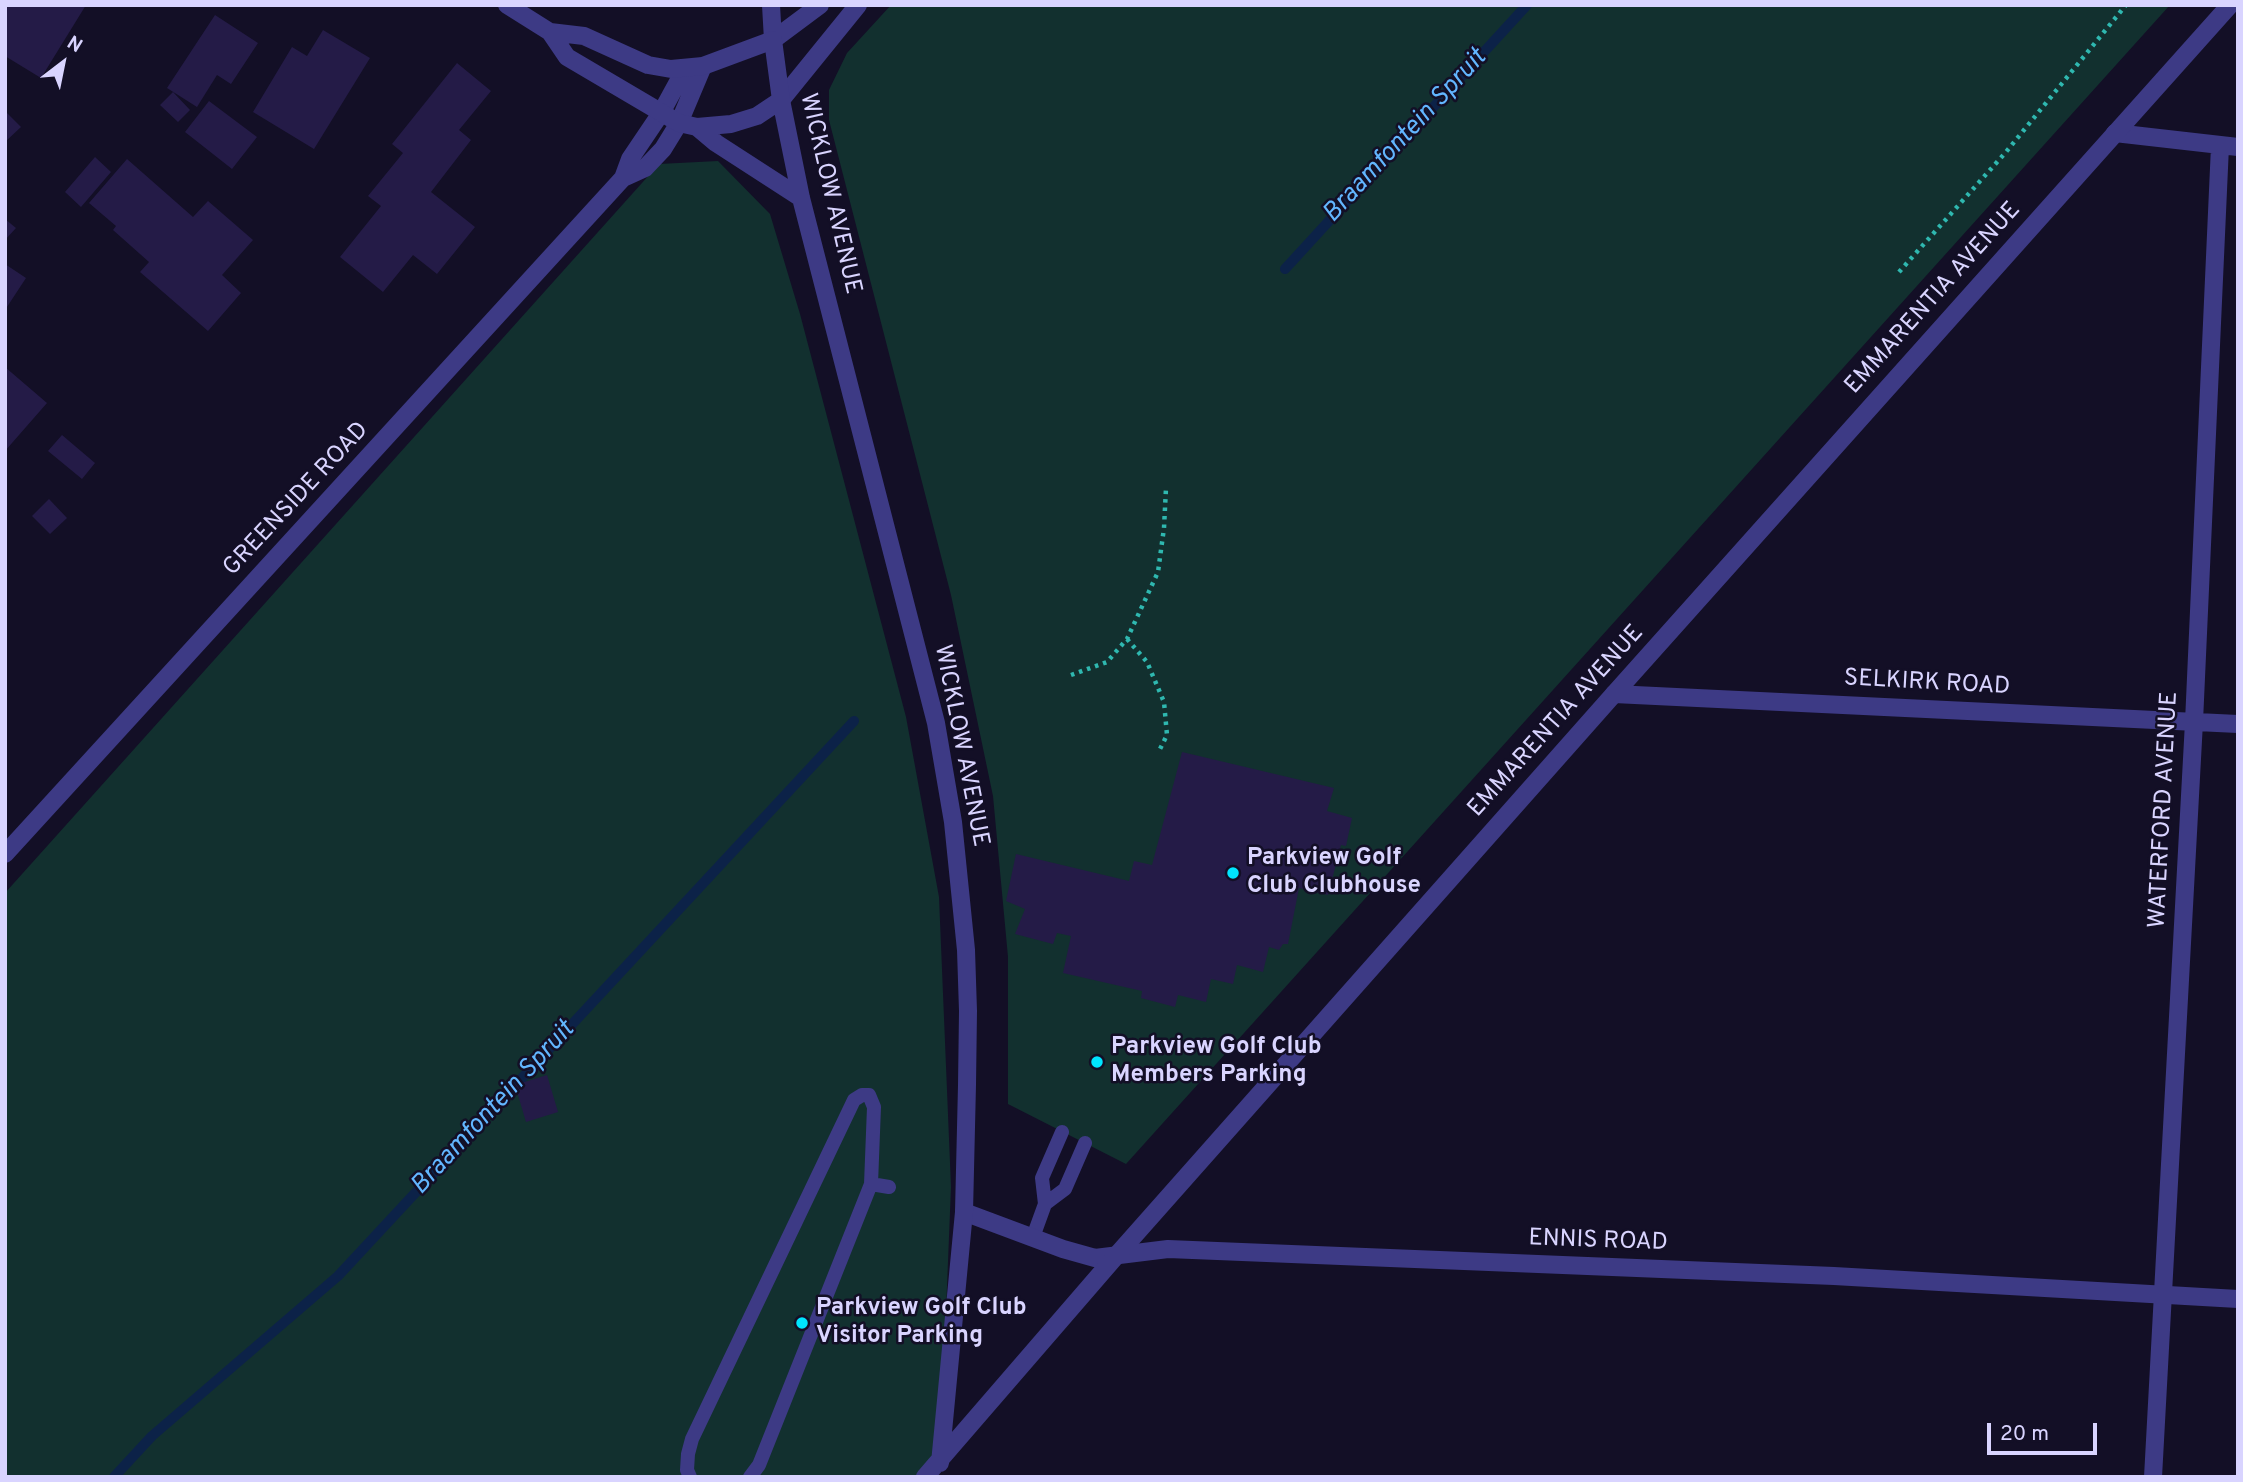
<!DOCTYPE html>
<style>
body{margin:0}
#map{position:relative;width:2243px;height:1482px;overflow:hidden;background:#130f26;font-family:Overpass,sans-serif}
canvas{display:block}
.frame{position:absolute;inset:0;border:7px solid #d9d4ff;pointer-events:none}
.north{position:absolute;left:28px;top:28px;width:70px;height:70px;-webkit-text-stroke:5px #130f26;paint-order:stroke;rotate:32deg;font-size:19px;font-weight:700;line-height:28px;text-align:center;color:#d9d4ff}
.north::after{content:'';display:block;margin:auto;width:24px;height:32px;background:#d9d4ff;clip-path:polygon(50% 0,100% 100%,50% 72%,0 100%)}
.scale{position:absolute;left:1987px;top:1423px;width:110px;height:32px;box-sizing:border-box;border:4px solid #d9d4ff;border-top:0;padding-left:9px;font-size:21px;line-height:24px;white-space:nowrap;color:#d9d4ff;-webkit-text-stroke:5px #130f26;paint-order:stroke}
</style>
<div id="map">
<canvas width="2243" height="1482"></canvas>
<div class="frame"></div>
<div class="north">N</div>
<div class="scale">20 m</div>
</div>
<script>
const ctx = document.querySelector('canvas').getContext('2d');
ctx.lineJoin = 'round';
function fillPath(path, color) {
  ctx.fillStyle = color;
  ctx.fill(path, 'evenodd');
}
function poly(rows) {
  const path = new Path2D();
  for (const r of rows) {
    path.moveTo(r[0], r[1]);
    for (let i = 2; i < r.length; i += 2) path.lineTo(r[i], r[i + 1]);
  }
  return path;
}
function trace(path, color, width, dash) {
  ctx.strokeStyle = color;
  ctx.lineWidth = width;
  ctx.lineCap = dash ? 'butt' : 'round';
  ctx.setLineDash(dash || []);
  ctx.stroke(path);
}
function write(font, color, halo, rows, align = 'center') {
  ctx.font = font + ' Overpass,sans-serif';
  ctx.lineWidth = 5;
  ctx.setLineDash([]);
  ctx.textBaseline = 'middle';
  ctx.strokeStyle = halo;
  ctx.fillStyle = color;
  for (const [text, x, y, turn = 0] of rows) {
    ctx.save();
    ctx.translate(x, y);
    ctx.rotate((+turn || 0) * Math.PI / 180);
    ctx.textAlign = isNaN(turn) ? turn : align;
    if (halo) ctx.strokeText(text, 0, 0);
    ctx.fillText(text, 0, 0);
    ctx.restore();
  }
}
fillPath(poly([
 [891,5,2170,5,1126,1164,1008,1104,1008,957,993,796,951,595,829,120,829,90,847,53],
 [718,161,770,214,800,314,906,717,939,897,951,1187,940,1461,926,1477,5,1477,5,893,659,164]
]), '#12302f');
trace(poly([
 [1285,269,1527,5],
 [114,1477,152,1436,338,1276,854,721]
]), '#0c2248', 10);
fillPath(poly([
 [5,5,86,5,41,78,5,56],
 [215,15,258,43,231,84,217,75,197,107,167,88],
 [323,30,370,58,314,149,253,112,292,47,307,56],
 [457,63,491,91,459,130,471,140,431,192,475,227,437,274,413,255,383,292,340,257,381,206,368,196,403,153,392,144],
 [173,92,190,110,178,122,160,105],
 [209,101,257,137,232,169,185,132],
 [5,111,21,127,5,142],
 [95,157,111,172,81,207,65,192],
 [127,159,193,217,208,201,253,240,222,275,241,293,208,331,140,272,149,262,113,230,116,226,89,203],
 [5,219,16,228,5,240],
 [5,264,26,278,5,310],
 [5,367,47,403,5,451],
 [62,435,95,463,82,479,48,451],
 [49,499,67,518,50,534,32,516],
 [1182,752,1334,788,1327,811,1352,818,1346,846,1341,845,1328,895,1299,888,1288,944,1283,944,1279,950,1269,947,1263,972,1237,965,1233,984,1211,979,1206,1002,1178,995,1175,1007,1141,998,1142,991,1063,973,1071,936,1057,933,1053,944,1015,934,1025,909,1006,901,1016,854,1129,881,1134,861,1152,865],
 [547,1075,558,1112,526,1122,515,1085]
]), '#241b47');
trace(poly([
 [1899,272,2006,152,2126,5],
 [1127,639,1147,662,1164,702,1167,735,1159,751],
 [1071,675,1107,662,1127,639,1158,572,1164,528,1166,488]
]), '#2fb8b0', 4.5, [3.5, 5]);
trace(poly([
 [871,1184,889,1187],
 [1045,1204,1065,1189,1085,1143],
 [1033,1237,1045,1204,1042,1178,1062,1132],
 [690,1477,687,1470,688,1454,692,1439,854,1100,862,1095,869,1095,874,1107,871,1184,759,1465,750,1477]
]), '#3d3a85', 14);
trace(poly([
 [771,5,773,40],
 [773,40,820,5],
 [781,100,858,5],
 [2115,133,2238,147],
 [623,178,630,159,661,113,685,69],
 [1614,694,2238,724],
 [5,854,623,178,645,168,663,149,679,123,703,66],
 [964,1212,1063,1249,1095,1258,1168,1249,1834,1276,2238,1299],
 [2153,1477,2194,722,2220,146]
]), '#3d3a85', 18);
trace(poly([
 [507,5,550,32,567,57,679,123,697,127,731,124,757,116,781,100],
 [550,32,584,36,648,65,671,69,703,66,773,40,781,100,801,198,936,723,953,822,966,950,968,1011,967,1085,964,1212,940,1463],
 [697,127,716,143,801,198],
 [925,1477,1116,1256,1614,694,2230,5]
]), '#3d3a85', 18);
for (const [x, y, r, color] of [
 [1233,873,7,"#00e5ff"],
 [1097,1062,7,"#00e5ff"],
 [802,1323,7,"#00e5ff"]
]) {
  const dot = new Path2D();
  dot.arc(x, y, r, 0, 2 * Math.PI);
  ctx.fillStyle = color;
  ctx.fill(dot);
  trace(dot, '#130f26', 2.5);
}
write('24px', '#d9d4ff', '#130f26', [
 ["WICKLOW AVENUE",829,194,77],
 ["EMMARENTIA AVENUE",1934,299,-48],
 ["GREENSIDE ROAD",297,500,-47],
 ["SELKIRK ROAD",1927,684,3],
 ["EMMARENTIA AVENUE",1557,722,-48],
 ["WICKLOW AVENUE",960,746,79],
 ["WATERFORD AVENUE",2165,810,-87],
 ["ENNIS ROAD",1598,1242,2]
]);
write('bold 24px', '#d9d4ff', '#130f26', [
 ["Parkview Golf",1247,859],
 ["Club Clubhouse",1247,887],
 ["Parkview Golf Club",1111,1048],
 ["Members Parking",1111,1076],
 ["Parkview Golf Club",816,1309],
 ["Visitor Parking",816,1337]
], 'left');
write('italic 26px', '#62b6ff', '#130f26', [
 ["Braamfontein Spruit",1406,137,-47],
 ["Braamfontein Spruit",494,1109,-47]
]);
</script>
